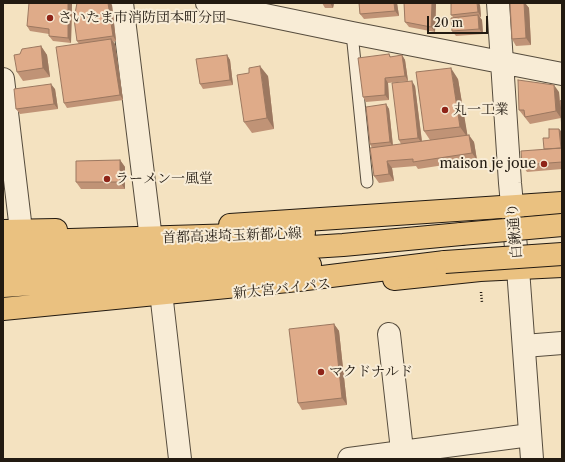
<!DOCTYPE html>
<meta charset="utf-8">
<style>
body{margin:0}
#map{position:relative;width:565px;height:462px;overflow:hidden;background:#f4e2c0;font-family:"Libre Caslon Text",serif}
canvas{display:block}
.frame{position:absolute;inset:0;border:4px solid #221a11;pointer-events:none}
.scale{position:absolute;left:427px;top:16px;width:61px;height:18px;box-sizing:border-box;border:2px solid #221a11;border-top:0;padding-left:5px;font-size:12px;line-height:14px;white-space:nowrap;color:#221a11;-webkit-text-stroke:3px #f8ecd6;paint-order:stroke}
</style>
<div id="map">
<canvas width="565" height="462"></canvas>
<div class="frame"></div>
<div class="scale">20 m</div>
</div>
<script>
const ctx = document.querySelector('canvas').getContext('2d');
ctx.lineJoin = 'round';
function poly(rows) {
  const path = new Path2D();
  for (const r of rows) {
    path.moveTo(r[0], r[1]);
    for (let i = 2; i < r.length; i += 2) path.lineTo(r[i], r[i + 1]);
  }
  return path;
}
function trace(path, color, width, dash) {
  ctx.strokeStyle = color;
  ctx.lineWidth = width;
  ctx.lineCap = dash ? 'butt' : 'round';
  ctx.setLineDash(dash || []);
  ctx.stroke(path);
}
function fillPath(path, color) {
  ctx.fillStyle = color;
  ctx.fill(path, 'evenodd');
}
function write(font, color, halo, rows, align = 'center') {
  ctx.font = font + ' "Libre Caslon Text","Noto Serif JP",serif';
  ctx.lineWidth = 4;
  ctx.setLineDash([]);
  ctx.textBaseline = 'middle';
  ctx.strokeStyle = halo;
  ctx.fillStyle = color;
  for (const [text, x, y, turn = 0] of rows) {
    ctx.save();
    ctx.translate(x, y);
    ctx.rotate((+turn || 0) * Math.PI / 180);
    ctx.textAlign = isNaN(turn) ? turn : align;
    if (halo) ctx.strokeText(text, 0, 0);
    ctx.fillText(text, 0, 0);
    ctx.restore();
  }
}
const service = poly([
 [352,33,367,182]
]);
const minor = poly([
 [122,3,150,231],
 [498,3,502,62],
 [3,79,21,230],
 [162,301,180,459],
 [389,334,403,459],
 [524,346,562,343],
 [349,459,530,435]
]);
const tertiary = poly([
 [207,3,352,33,562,74],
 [502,62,510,183,518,269,532,459]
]);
const trunk = poly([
 [230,225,562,203],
 [3,231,56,230],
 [394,279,480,270,562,266]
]);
const motorway = poly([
 [3,242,304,233],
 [3,264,169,256,343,245,461,234],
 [3,286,310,265],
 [3,309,298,280,445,262]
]);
trace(service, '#564c3d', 13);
trace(minor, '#564c3d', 24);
trace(tertiary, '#564c3d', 24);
trace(trunk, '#221a11', 24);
trace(motorway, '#221a11', 24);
trace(poly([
 [481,292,482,303]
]), '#221a11', 2.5, [1, 2]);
trace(service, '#f8ecd6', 11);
trace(minor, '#f8ecd6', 22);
trace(tertiary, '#f8ecd6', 22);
trace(trunk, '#eac180', 22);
trace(motorway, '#eac180', 22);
const motorwayBridge = poly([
 [461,234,562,225],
 [445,262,562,254]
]);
trace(motorwayBridge, '#221a11', 24, []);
trace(motorwayBridge, '#eac180', 22);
fillPath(poly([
 [72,3,71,43,53,41,49,36,49,34,30,31,27,26],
 [77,3,110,3,112,5,116,41,113,42,115,44,123,100,67,108,64,103,79,44,77,41],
 [322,3,334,3,333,8,325,8],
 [359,3,397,3,399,16,364,19,360,14],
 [404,3,450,3,450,4,436,4,435,32,409,27,405,22],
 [510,3,525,3,529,8,531,45,516,46,512,39],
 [480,5,481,17,480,17,482,20,483,34,456,36,452,31,453,17,451,15],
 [41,46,47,55,50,77,23,81,17,72,20,54],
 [389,54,391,57,402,55,405,60,408,81,388,83,389,100,366,102,363,97],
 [227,55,230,60,233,85,203,89,200,84],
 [268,76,274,129,252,133,244,122],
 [458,79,467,135,474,142,477,160,418,169,416,166,392,168,394,181,379,183,374,176,372,148,370,144,386,104,389,109,393,145,401,144,399,140,415,86,422,141,430,140,424,131],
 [55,89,58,109,20,114,16,109],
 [559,92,561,118,530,124,519,110],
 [561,131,562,146,562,169,527,172,522,165,544,149,549,138],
 [120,160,125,167,125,189,81,189,76,182],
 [334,324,339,331,347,405,302,410,298,403]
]), '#c09376');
fillPath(poly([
 [68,3,72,3,71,43,68,38],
 [108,3,110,3,112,5,116,41,113,36],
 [330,3,334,3,333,8],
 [394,3,397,3,399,16,395,11],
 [432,3,435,3,436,4,435,32,431,27],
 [477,3,479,3,480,5,481,17,478,12],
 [524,3,525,3,529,8,531,45,526,38],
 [478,15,482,20,483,34,479,29],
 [111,39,115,44,123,100,120,95],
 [41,46,47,55,50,77,43,68],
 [227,55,230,60,233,85,230,80],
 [402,55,405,60,408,81,405,76],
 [260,66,268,76,274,129,267,118],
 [451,68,458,79,468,138,460,127],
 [385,78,388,83,389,100,385,95],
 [412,81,415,86,422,143,418,138],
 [51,84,55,89,58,109,54,104],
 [554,85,559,92,561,118,556,111],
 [386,104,389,109,393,147,390,142],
 [559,129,561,131,562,153,561,151],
 [469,135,474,142,477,160,472,153],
 [120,160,125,167,125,189,120,182],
 [387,161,392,168,394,181,389,174],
 [334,324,339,331,347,405,342,398]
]), '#9c7860');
const building = poly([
 [29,3,68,3,68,38,49,36,49,29,27,26,29,3],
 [77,3,108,3,113,36,77,41,74,19,77,3],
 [359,3,394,3,395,11,360,14,359,3],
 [404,3,432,3,431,27,405,22,404,3],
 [451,3,477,3,478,12,451,15,451,3],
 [510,3,524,3,526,38,512,39,510,3],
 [478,15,479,29,452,31,451,18,478,15],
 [111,39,120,95,64,103,56,47,111,39],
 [41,46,43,68,17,72,14,55,20,54,22,49,41,46],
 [389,54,390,57,402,55,405,76,385,78,385,95,363,97,358,58,389,54],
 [227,55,230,80,200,84,196,59,227,55],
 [260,66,267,118,244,122,237,75,249,73,249,68,260,66],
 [451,68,460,127,424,131,416,72,451,68],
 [518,80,554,85,556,111,525,117,524,110,519,110,518,80],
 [412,81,418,138,399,140,392,83,412,81],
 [51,84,54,104,16,109,14,89,51,84],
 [562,100,562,130,560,101,562,100],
 [386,104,390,142,370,144,366,107,386,104],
 [549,129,559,129,561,148,544,149,543,138,549,138,549,129],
 [469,135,472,153,413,162,413,159,387,161,389,174,374,176,370,148,469,135],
 [562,148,562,162,522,165,521,151,562,148],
 [120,160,120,182,76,182,76,161,120,160],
 [334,324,342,398,298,403,289,329,334,324]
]);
fillPath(building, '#dfab89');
trace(building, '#9c7860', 1);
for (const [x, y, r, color] of [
 [50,18,4,"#8f2418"],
 [445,110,4,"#8f2418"],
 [544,164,4,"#8f2418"],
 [107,179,4,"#8f2418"],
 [321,372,4,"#8f2418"]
]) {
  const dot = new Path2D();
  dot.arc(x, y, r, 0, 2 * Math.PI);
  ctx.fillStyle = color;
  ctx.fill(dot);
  trace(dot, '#f8ecd6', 1.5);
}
write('14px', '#221a11', '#f8ecd6', [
 ["さいたま市消防団本町分団",58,18],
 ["丸一工業",453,110],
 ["maison je joue",536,164,"right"],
 ["ラーメン一風堂",115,179],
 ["マクドナルド",329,372]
], 'left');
write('14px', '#221a11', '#f8ecd6', [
 ["白鍬通り",515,231,-95],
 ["首都高速埼玉新都心線",232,236,-2],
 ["新大宮バイパス",282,289,-6]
]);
</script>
